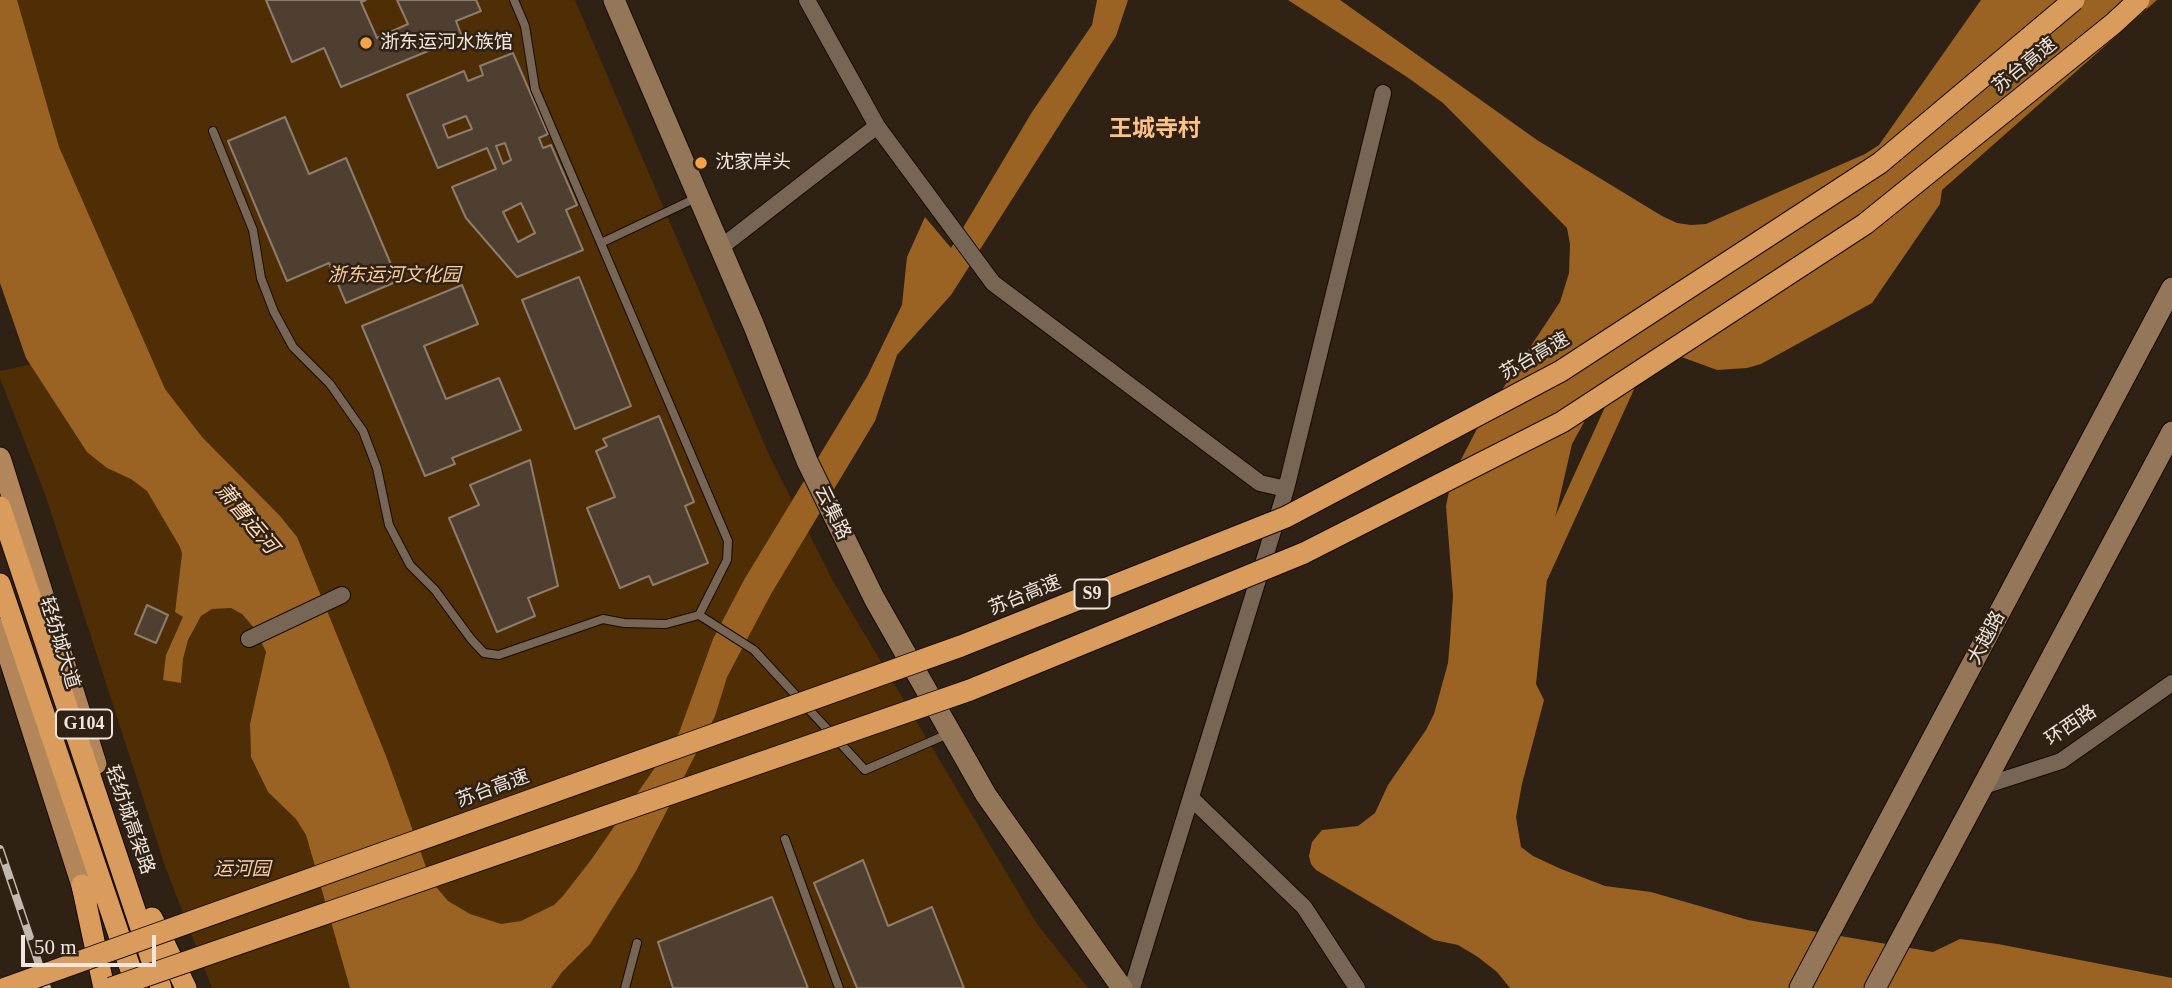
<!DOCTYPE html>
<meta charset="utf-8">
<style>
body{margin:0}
#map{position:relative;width:2172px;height:988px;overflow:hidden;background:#2f2113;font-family:"Times New Roman",serif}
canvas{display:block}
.scale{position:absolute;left:21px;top:935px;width:135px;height:32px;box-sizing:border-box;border:4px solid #f0e6dd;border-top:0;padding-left:9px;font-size:21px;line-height:24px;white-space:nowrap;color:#f0e6dd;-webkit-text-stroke:5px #2f2113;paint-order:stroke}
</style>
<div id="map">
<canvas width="2172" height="988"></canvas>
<div class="scale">50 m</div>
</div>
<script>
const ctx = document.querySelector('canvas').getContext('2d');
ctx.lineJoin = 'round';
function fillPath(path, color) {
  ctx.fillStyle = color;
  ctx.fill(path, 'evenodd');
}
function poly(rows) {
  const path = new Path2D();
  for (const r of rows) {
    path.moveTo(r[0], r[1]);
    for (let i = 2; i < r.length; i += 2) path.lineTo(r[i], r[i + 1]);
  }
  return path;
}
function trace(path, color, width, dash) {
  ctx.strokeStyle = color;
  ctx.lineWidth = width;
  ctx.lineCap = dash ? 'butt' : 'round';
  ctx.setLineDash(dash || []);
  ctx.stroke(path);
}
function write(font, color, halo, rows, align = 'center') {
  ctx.font = font + ' "Times New Roman","Noto Sans SC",serif';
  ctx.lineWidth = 5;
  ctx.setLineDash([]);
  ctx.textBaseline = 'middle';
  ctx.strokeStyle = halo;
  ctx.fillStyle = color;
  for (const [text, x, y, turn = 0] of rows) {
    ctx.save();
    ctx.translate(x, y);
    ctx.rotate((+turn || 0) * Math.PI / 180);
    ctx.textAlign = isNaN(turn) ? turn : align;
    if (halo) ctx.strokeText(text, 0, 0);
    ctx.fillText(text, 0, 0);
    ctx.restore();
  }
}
fillPath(poly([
 [0,0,575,0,770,457,833,581,1037,924,1088,988,432,988,432,929,151,419],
 [37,363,145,482,180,547,182,554,175,612,184,617,166,655,181,683,183,659,188,640,201,616,212,609,231,608,242,614,255,629,265,646,265,659,250,724,251,757,268,792,296,819,306,835,350,988,212,988,165,866,45,494,0,378,0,371]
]), '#4f2e06');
fillPath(poly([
 [0,0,17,0,59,147,165,389,202,437,280,516,297,537,386,756,431,881,448,901,470,914,501,924,521,921,554,905,563,896,591,860,679,733,713,639,744,580,867,377,902,305,907,257,925,217,951,248,1032,112,1092,25,1097,0,1128,0,1116,36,951,295,897,355,875,421,771,594,727,677,715,716,636,871,590,944,562,972,551,988,350,988,306,835,296,819,268,792,251,757,250,724,266,652,255,629,242,614,231,608,212,609,201,616,188,640,183,659,181,683,163,680,166,655,183,617,175,612,182,554,180,547,147,491,131,479,107,468,87,452,26,358,0,283],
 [1288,0,1340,0,1537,140,1662,216,1677,223,1691,225,1706,224,1865,154,1879,145,1981,0,2157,0,1942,190,1940,204,1872,303,1761,364,1747,368,1717,370,1676,355,1593,406,1572,444,1552,531,1536,684,1544,700,1522,784,1516,817,1521,847,1533,856,1561,869,1605,886,1651,892,1748,920,1933,952,1960,939,1998,944,2172,978,2172,988,1510,988,1497,972,1478,957,1458,945,1434,940,1316,870,1311,864,1309,856,1312,842,1322,830,1358,826,1375,813,1388,785,1426,730,1434,714,1448,663,1450,640,1453,596,1446,506,1452,477,1480,423,1560,302,1569,273,1570,244,1567,228,1443,103,1407,77]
]), '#9a6323');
trace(poly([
 [1539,575,1631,373]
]), '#9a6323', 19);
const building = poly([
 [266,0,366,0,361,2,377,38,408,24,397,0,476,0,481,11,456,21,462,37,341,87,324,48,292,62,266,0],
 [513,53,548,134,539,138,543,148,551,145,577,205,566,210,583,250,517,277,466,218,452,187,496,169,487,148,438,168,407,95,464,71,468,81,483,75,480,66,513,53],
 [466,116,472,129,448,138,443,125,466,116],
 [505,143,511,160,503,164,496,146,505,143],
 [521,203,535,233,518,242,503,212,521,203],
 [285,117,309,174,346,158,398,281,346,303,329,263,287,281,228,141,285,117],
 [579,277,631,406,575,429,522,300,579,277],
 [462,285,478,324,424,346,446,399,499,378,521,430,452,458,455,464,425,476,362,326,462,285],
 [659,416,694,502,685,506,708,563,653,585,649,576,620,588,587,508,615,497,596,451,607,446,603,439,659,416],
 [530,460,558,586,528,598,535,616,497,632,449,518,479,505,470,485,530,460],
 [147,605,168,615,156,643,135,634,147,605],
 [863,860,888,926,932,907,964,988,857,988,814,883,863,860],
 [772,897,808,988,673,988,658,942,772,897]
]);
fillPath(building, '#4f3f30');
trace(building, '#8e7d6c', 2);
const lane = poly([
 [213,131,253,230,261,278,274,312,293,347,330,384,363,431,377,468,389,525,410,565,435,590,471,639,484,653,499,655,603,619,624,623,666,624,699,615,727,560,728,541,535,89,525,26,514,0],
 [601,243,696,198],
 [699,615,754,650,865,770,948,734],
 [785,839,839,988],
 [625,988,637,943]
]);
const street = poly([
 [807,0,877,126,993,283,1260,483,1286,489],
 [720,248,877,126],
 [249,639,342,595],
 [1984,786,2061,761,2172,683],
 [1191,798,1304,907,1357,988],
 [1132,988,1286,489,1383,93]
]);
const secondary = poly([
 [614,0,754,326,807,461,874,598,986,795,1122,988],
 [1800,988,2172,288],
 [1875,988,2172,432]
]);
const primary = poly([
 [0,458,96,764],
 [0,629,87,901]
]);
const highway = poly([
 [0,507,161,988],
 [0,584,137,988],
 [82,885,104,988],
 [152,918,186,988]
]);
trace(lane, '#170a01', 10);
trace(street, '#170a01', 18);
trace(secondary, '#170a01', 23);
trace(primary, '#170a01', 23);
trace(highway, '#170a01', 23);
trace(lane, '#776656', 8);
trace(street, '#776656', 16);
trace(secondary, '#947658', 21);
trace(primary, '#b2865a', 21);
trace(highway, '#d99c5d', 21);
const rail = poly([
 [0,849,47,988]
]);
trace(rail, '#c4b9af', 8);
trace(rail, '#2f2113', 5, [16]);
const highwayBridge = poly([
 [6,988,961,646,1286,517,1561,371,1880,163,2074,0],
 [111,988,970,690,1304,553,1562,422,1865,224,2113,24,2139,0]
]);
trace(highwayBridge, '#170a01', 23, []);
trace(highwayBridge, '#d99c5d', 21);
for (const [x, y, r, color] of [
 [366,43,7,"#f5a346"],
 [701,163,7,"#f5a346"]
]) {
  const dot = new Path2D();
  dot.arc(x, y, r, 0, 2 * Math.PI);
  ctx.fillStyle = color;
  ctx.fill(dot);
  trace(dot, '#2f2113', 2.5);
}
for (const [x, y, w] of [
 [1092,594,35],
 [84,724,56]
]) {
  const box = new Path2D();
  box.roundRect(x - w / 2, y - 14.5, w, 29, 5);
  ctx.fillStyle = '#2f2113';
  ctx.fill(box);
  trace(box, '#f0e6dd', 2);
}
write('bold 18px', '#f0e6dd', null, [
 ["S9",1092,594],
 ["G104",84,724]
]);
write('19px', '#f0e6dd', '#2f2113', [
 ["浙东运河水族馆",380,43],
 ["沈家岸头",715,163]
], 'left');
write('19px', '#f0e6dd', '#2f2113', [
 ["苏台高速",2025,66,-39],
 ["苏台高速",1535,357,-30],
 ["云集路",832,513,64],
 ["苏台高速",1025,596,-22],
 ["大越路",1987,638,-62],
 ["轻纺城大道",59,643,73],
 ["环西路",2071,726,-34],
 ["苏台高速",493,789,-20],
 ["轻纺城高架路",129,820,71]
]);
write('italic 19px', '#fdce9f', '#2f2113', [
 ["浙东运河文化园",394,276],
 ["运河园",242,870]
]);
write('italic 21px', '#fdddbe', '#2f2113', [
 ["萧曹运河",246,519,50]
]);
write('bold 23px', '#fbc187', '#2f2113', [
 ["王城寺村",1155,130]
]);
</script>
